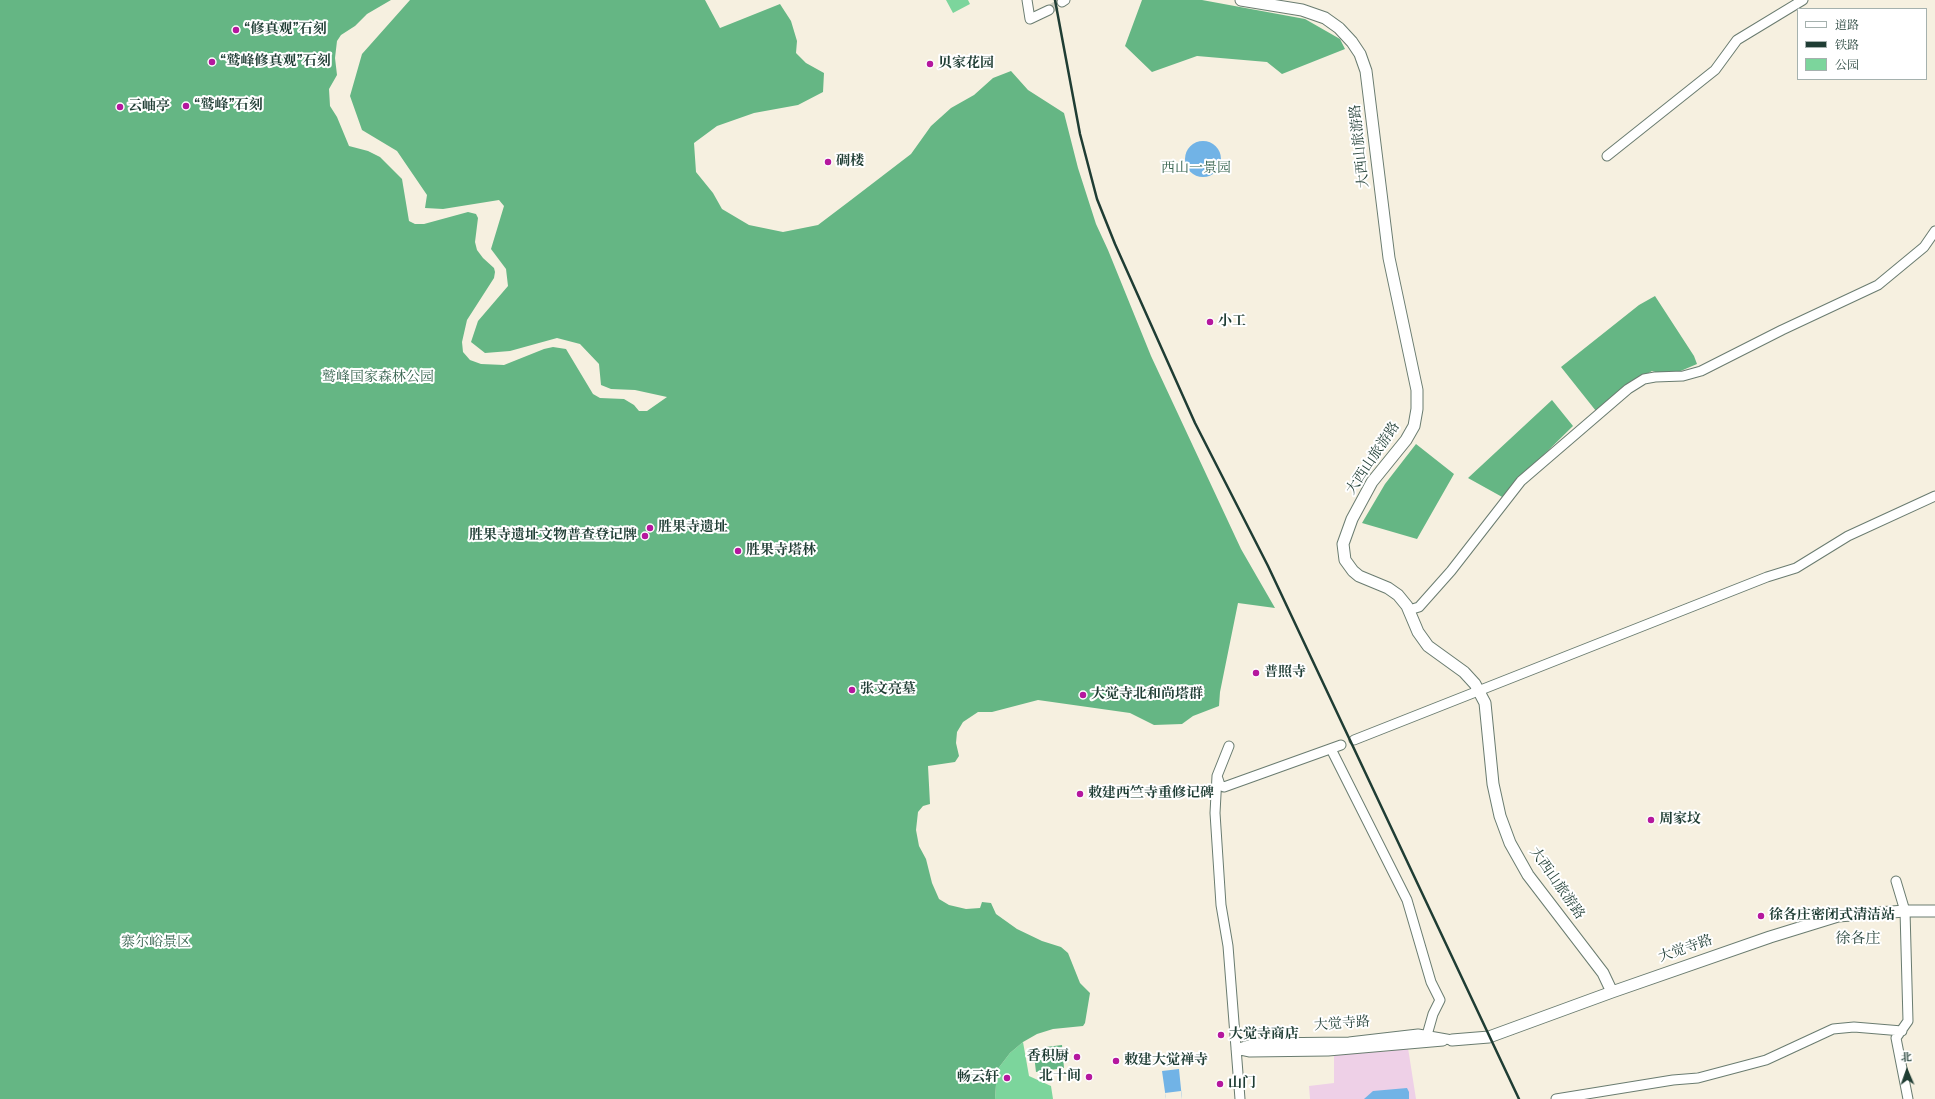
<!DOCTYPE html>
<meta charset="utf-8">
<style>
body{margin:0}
#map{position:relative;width:1935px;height:1099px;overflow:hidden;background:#f6f0e0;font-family:Vollkorn,"Noto Serif SC",serif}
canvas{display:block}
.legend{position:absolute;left:1797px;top:8px;width:130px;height:72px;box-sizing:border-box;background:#fff;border:1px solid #a5b1ae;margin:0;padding:5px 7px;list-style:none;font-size:12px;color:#1f3d34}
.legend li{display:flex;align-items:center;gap:8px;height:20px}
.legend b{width:20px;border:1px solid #a5b1ae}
.north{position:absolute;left:1887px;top:1051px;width:40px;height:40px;-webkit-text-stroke:3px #fff;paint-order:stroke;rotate:358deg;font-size:11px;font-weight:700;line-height:16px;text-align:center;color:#1f3d34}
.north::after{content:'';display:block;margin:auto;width:14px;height:18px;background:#1f3d34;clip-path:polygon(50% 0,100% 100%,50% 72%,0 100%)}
</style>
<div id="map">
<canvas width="1935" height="1099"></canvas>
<ul class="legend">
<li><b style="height:5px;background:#fff"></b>道路</li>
<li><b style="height:5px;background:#1f3d34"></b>铁路</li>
<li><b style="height:11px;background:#7cd59c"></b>公园</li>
</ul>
<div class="north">北</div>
</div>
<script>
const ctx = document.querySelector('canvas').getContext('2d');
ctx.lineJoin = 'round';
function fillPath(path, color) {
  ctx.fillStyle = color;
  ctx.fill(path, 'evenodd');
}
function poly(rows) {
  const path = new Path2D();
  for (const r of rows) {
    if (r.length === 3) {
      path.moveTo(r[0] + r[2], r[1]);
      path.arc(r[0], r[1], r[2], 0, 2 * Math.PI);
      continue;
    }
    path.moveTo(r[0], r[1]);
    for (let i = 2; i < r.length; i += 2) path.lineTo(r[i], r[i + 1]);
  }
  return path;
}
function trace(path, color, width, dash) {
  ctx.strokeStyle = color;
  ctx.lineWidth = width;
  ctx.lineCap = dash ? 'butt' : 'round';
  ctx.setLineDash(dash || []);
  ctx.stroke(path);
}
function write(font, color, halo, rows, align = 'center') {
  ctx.font = font + ' Vollkorn,"Noto Serif SC",serif';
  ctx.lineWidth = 4;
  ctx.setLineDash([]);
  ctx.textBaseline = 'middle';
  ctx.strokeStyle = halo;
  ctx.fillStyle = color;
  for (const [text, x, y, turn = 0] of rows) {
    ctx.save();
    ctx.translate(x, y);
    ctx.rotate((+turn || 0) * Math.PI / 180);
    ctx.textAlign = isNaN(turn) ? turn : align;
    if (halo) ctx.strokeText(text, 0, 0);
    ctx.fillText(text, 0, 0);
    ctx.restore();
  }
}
fillPath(poly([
 [1408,1048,1416,1099,1310,1099,1309,1086,1334,1083,1334,1054,1391,1051,1391,1049]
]), '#eed0e7');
fillPath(poly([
 [946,0,968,0,970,4,953,13],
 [1023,1042,1029,1076,1051,1086,1053,1099,995,1099,997,1070,1010,1053]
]), '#7cd59c');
fillPath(poly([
 [0,0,391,0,367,14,355,26,341,35,337,41,335,58,337,75,329,89,330,106,337,117,349,146,368,151,380,157,402,179,409,221,415,224,424,224,468,212,476,214,478,218,475,242,477,250,483,258,494,268,495,272,494,278,467,320,462,342,463,352,470,360,481,364,504,365,544,349,553,347,566,349,593,394,600,398,624,399,634,405,639,411,647,411,667,397,635,390,611,389,601,385,599,364,580,344,557,338,510,351,485,353,471,342,478,321,508,286,506,269,491,249,504,206,499,200,443,209,425,208,427,195,397,151,362,130,350,96,362,54,410,0,705,0,720,28,780,4,791,21,797,41,796,53,806,63,824,73,823,92,798,105,754,113,717,126,694,143,696,172,713,193,722,209,749,225,783,232,818,225,851,200,911,154,931,126,951,108,974,95,993,78,1011,71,1028,90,1064,113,1078,168,1096,224,1108,250,1151,356,1241,549,1275,608,1238,603,1220,692,1219,706,1193,716,1182,724,1154,725,1130,713,1038,700,992,712,978,712,963,722,957,732,956,743,959,756,955,762,928,766,930,804,923,806,918,812,916,830,919,846,926,859,932,883,939,899,949,905,966,909,980,908,982,902,991,903,996,914,1017,929,1042,941,1061,947,1068,953,1080,983,1090,993,1085,1023,1083,1026,1053,1029,1037,1034,1023,1042,1010,1053,997,1070,995,1099,0,1099],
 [1142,0,1202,0,1305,19,1340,39,1345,49,1282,74,1267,62,1197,56,1152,72,1125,46],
 [1655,296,1694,356,1697,364,1669,376,1652,371,1625,387,1596,411,1561,367,1639,305],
 [1552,400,1573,426,1512,486,1504,498,1468,478],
 [1416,444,1454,474,1417,539,1362,523,1385,484],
 [1062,1045,1064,1068,1036,1072,1034,1055,1046,1047]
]), '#65b684');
fillPath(poly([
 [1203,159,18],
 [1179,1069,1182,1099,1166,1099,1162,1071],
 [1407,1088,1409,1092,1409,1099,1364,1099,1373,1091]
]), '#71b3e6');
fillPath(poly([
 [1181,1091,1182,1099,1166,1099,1165,1093]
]), '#f6f0e0');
trace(poly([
 [1049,10,1062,2]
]), '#cbccbe', 9, [9, 4.5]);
const minor = poly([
 [1027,0,1030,19,1049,10],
 [1062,2,1065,0],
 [1607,156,1715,70,1737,40,1803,0],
 [1409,610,1419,607,1451,571,1521,481,1628,389,1644,379,1655,377,1683,376,1701,371,1782,330,1878,285,1924,247,1935,231],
 [1354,740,1767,577,1796,568,1848,536,1935,496],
 [1229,746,1217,776,1215,813,1221,905,1228,946,1240,1099],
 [1331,749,1407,900,1431,982,1440,1000,1433,1014,1427,1035],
 [1217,776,1220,785,1224,787,1341,745],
 [1896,881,1905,911,1908,1021,1896,1038,1908,1099],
 [1236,1049,1255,1043,1349,1042,1418,1034,1452,1040],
 [1236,1049,1250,1052,1328,1051,1443,1041],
 [1556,1099,1673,1080,1698,1078,1766,1060,1833,1029,1854,1027,1902,1031]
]);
const tertiary = poly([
 [1241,0,1302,10,1325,18,1339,28,1352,42,1360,54,1366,71,1389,258,1417,390,1417,409,1414,426,1406,440,1372,482,1352,519,1343,544,1345,560,1353,571,1359,576,1388,588,1398,595,1407,606,1418,632,1428,646,1464,672,1475,684,1485,703,1493,784,1500,816,1510,843,1528,875,1603,973,1612,992],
 [1452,1040,1489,1037,1612,992,1770,937,1838,916,1905,911,1935,911]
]);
trace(minor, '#6a7c70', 11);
trace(tertiary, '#6a7c70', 13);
trace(minor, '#fff', 9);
trace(tertiary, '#fff', 11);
trace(poly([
 [1055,0,1080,134,1097,199,1115,244,1195,423,1268,566,1519,1099]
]), '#1f3d34', 2.5);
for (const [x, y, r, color] of [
 [236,30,4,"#b5179e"],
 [212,62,4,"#b5179e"],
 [930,64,4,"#b5179e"],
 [186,106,4,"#b5179e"],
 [120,107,4,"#b5179e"],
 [828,162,4,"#b5179e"],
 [1210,322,4,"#b5179e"],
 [650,528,4,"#b5179e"],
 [645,536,4,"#b5179e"],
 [738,551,4,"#b5179e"],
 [1256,673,4,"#b5179e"],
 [852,690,4,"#b5179e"],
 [1083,695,4,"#b5179e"],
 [1080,794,4,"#b5179e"],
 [1651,820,4,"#b5179e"],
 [1761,916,4,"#b5179e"],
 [1221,1035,4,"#b5179e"],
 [1077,1057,4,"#b5179e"],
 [1116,1061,4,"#b5179e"],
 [1089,1077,4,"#b5179e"],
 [1007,1078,4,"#b5179e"],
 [1220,1084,4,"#b5179e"]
]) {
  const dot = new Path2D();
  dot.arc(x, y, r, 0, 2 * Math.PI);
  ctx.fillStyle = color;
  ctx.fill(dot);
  trace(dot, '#fff', 1.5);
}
write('bold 14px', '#1f3d34', '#fff', [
 ["“修真观”石刻",244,30],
 ["“鹫峰修真观”石刻",220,62],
 ["贝家花园",938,64],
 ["“鹫峰”石刻",194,106],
 ["云岫亭",128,107],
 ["碉楼",836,162],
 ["小工",1218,322],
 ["胜果寺遗址",658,528],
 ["胜果寺遗址文物普查登记牌",637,536,"right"],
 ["胜果寺塔林",746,551],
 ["普照寺",1264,673],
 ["张文亮墓",860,690],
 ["大觉寺北和尚塔群",1091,695],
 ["敕建西竺寺重修记碑",1088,794],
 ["周家坟",1659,820],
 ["徐各庄密闭式清洁站",1769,916],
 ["大觉寺商店",1229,1035],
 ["香积厨",1069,1057,"right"],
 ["敕建大觉禅寺",1124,1061],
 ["北十间",1081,1077,"right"],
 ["畅云轩",999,1078,"right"],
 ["山门",1228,1084]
], 'left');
write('14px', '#1f3d34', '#fff', [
 ["大西山旅游路",1361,146,-96],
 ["大西山旅游路",1374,459,-56],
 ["大西山旅游路",1556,884,55],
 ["大觉寺路",1686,950,-19],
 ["大觉寺路",1342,1025,-4]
]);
write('14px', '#36634e', '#fff', [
 ["西山一景园",1196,169],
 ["鹫峰国家森林公园",378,378],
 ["寨尔峪景区",156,943]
]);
write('15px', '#1f3d34', '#fff', [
 ["徐各庄",1858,940]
]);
</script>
